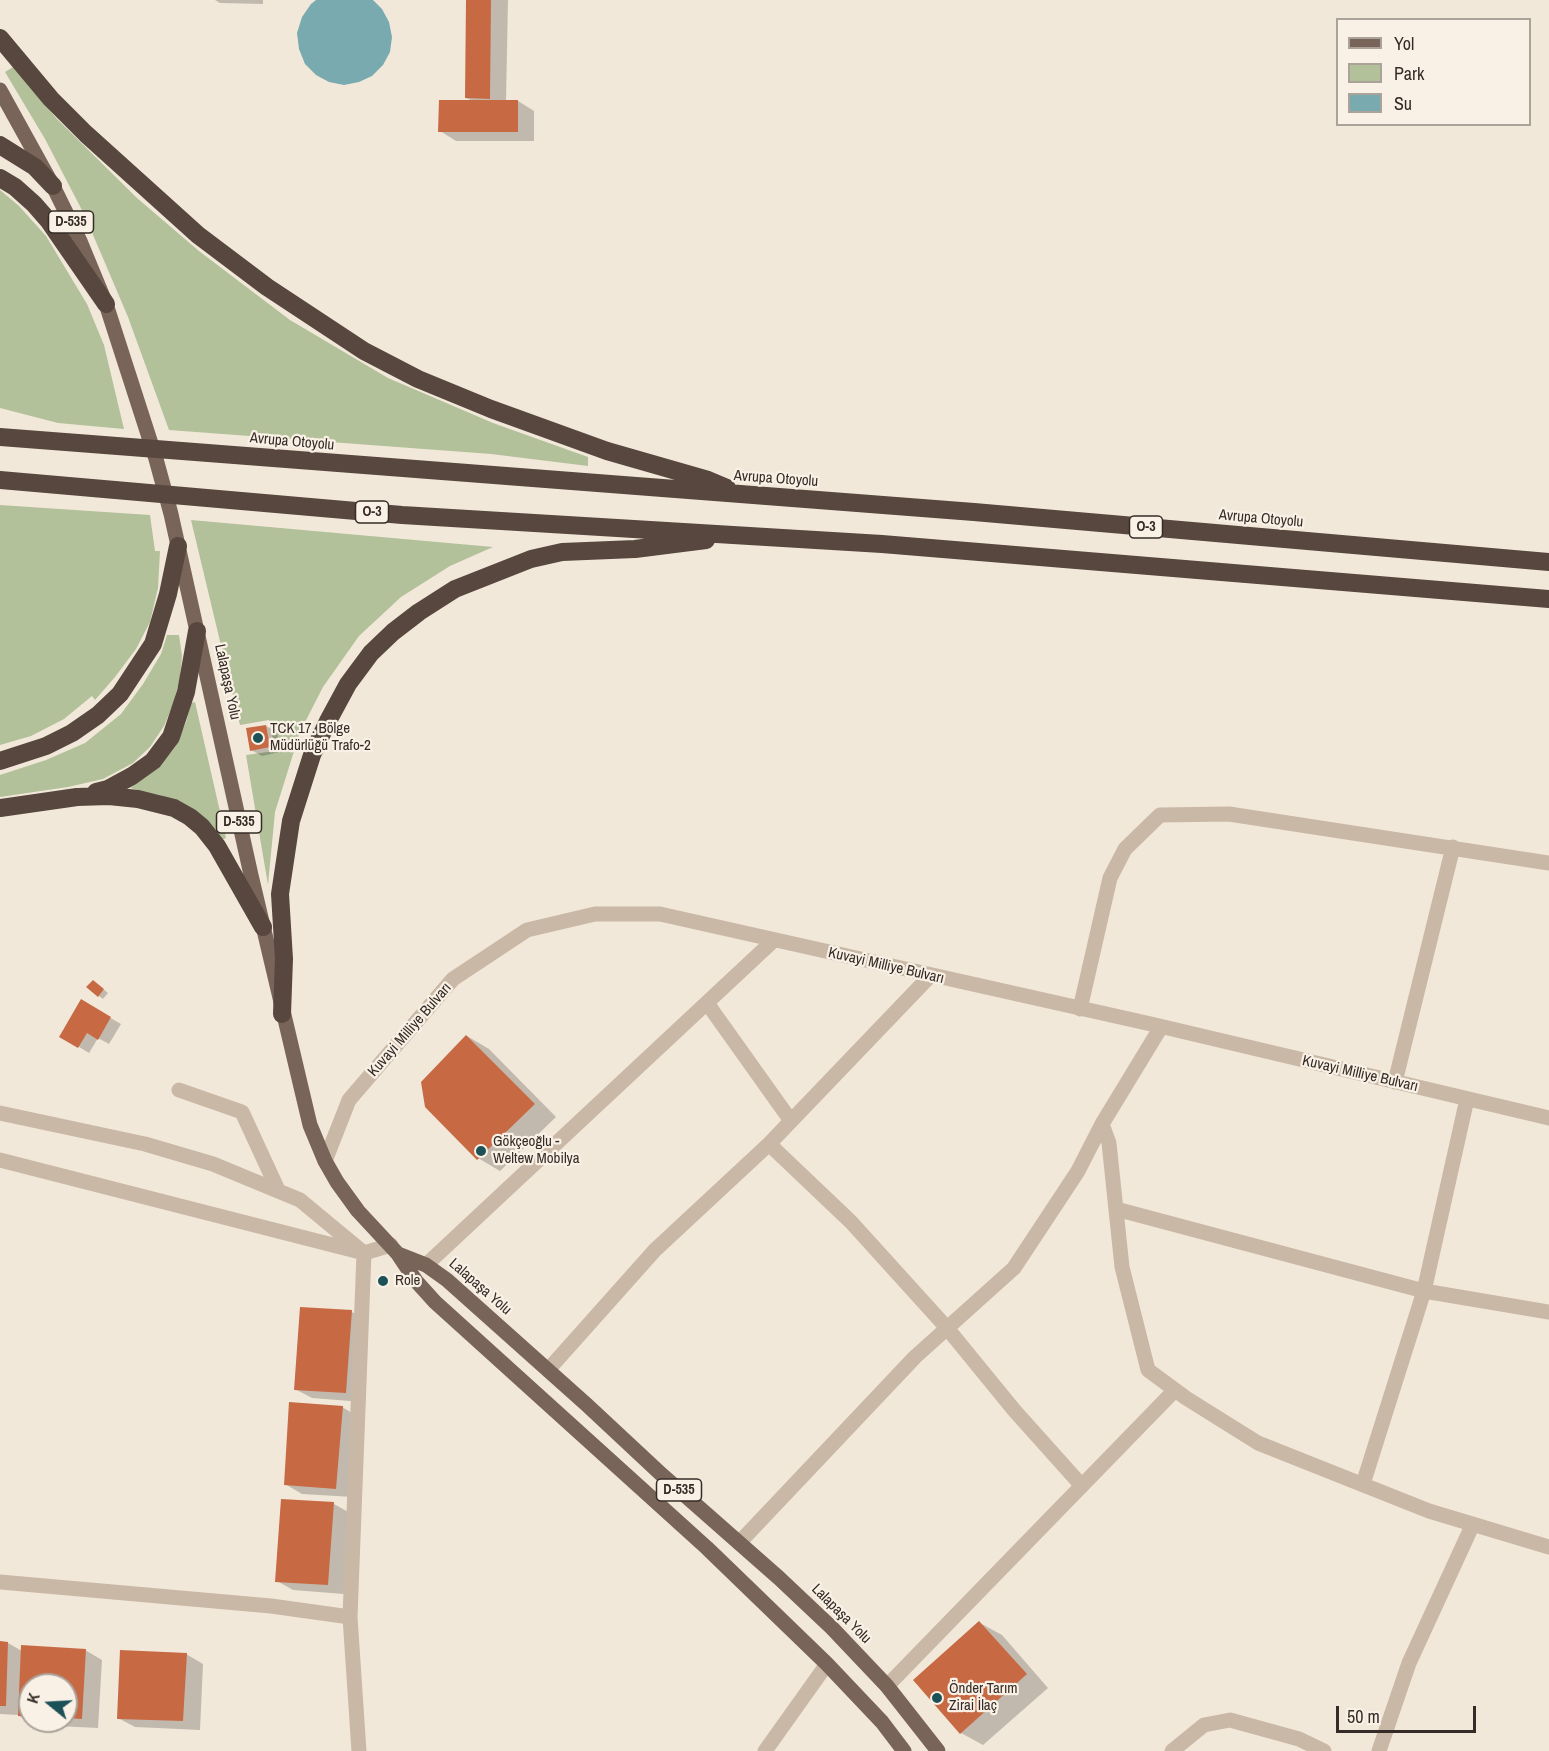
<!DOCTYPE html>
<meta charset="utf-8">
<style>
body{margin:0}
#map{position:relative;width:1549px;height:1751px;overflow:hidden;background:#f2e8da;font-family:"Archivo Narrow",sans-serif}
canvas{display:block}
.legend{position:absolute;left:1336px;top:18px;width:195px;height:108px;box-sizing:border-box;background:#f9f1e6;border:2px solid #aba29a;margin:0;padding:8px 10px;list-style:none;font-size:18px;color:#362c27}
.legend li{display:flex;align-items:center;gap:12px;height:30px}
.legend b{width:30px;border:2px solid #aba29a}
.north{position:absolute;left:18px;top:1673px;width:60px;height:60px;box-sizing:border-box;background:#f9f1e6;border:2px solid #aba29a;border-radius:50%;rotate:288deg;font-size:16px;font-weight:700;line-height:24px;text-align:center;color:#362c27}
.north::after{content:'';display:block;margin:auto;width:21px;height:27px;background:#1c5157;clip-path:polygon(50% 0,100% 100%,50% 72%,0 100%)}
.scale{position:absolute;left:1336px;top:1706px;width:140px;height:27px;box-sizing:border-box;border:3px solid #362c27;border-top:0;padding-left:8px;font-size:18px;line-height:21px;white-space:nowrap;color:#362c27;-webkit-text-stroke:4px #f9f1e6;paint-order:stroke}
</style>
<div id="map">
<canvas width="1549" height="1751"></canvas>
<ul class="legend">
<li><b style="height:8px;background:#786458"></b>Yol</li>
<li><b style="height:16px;background:#b2c19a"></b>Park</li>
<li><b style="height:16px;background:#79aaaf"></b>Su</li>
</ul>
<div class="north">K</div>
<div class="scale">50 m</div>
</div>
<script>
const ctx = document.querySelector('canvas').getContext('2d');
ctx.lineJoin = 'round';
function fillPath(path, color) {
  ctx.fillStyle = color;
  ctx.fill(path, 'evenodd');
}
function poly(rows) {
  const path = new Path2D();
  for (const r of rows) {
    path.moveTo(r[0], r[1]);
    for (let i = 2; i < r.length; i += 2) path.lineTo(r[i], r[i + 1]);
  }
  return path;
}
function trace(path, color, width, dash) {
  ctx.strokeStyle = color;
  ctx.lineWidth = width;
  ctx.lineCap = dash ? 'butt' : 'round';
  ctx.setLineDash(dash || []);
  ctx.stroke(path);
}
function write(font, color, halo, rows, align = 'center') {
  ctx.font = font + ' "Archivo Narrow",sans-serif';
  ctx.lineWidth = 4.5;
  ctx.setLineDash([]);
  ctx.textBaseline = 'middle';
  ctx.strokeStyle = halo;
  ctx.fillStyle = color;
  for (const [text, x, y, turn = 0] of rows) {
    ctx.save();
    ctx.translate(x, y);
    ctx.rotate((+turn || 0) * Math.PI / 180);
    ctx.textAlign = isNaN(turn) ? turn : align;
    if (halo) ctx.strokeText(text, 0, 0);
    ctx.fillText(text, 0, 0);
    ctx.restore();
  }
}
fillPath(poly([
 [13,67,57,119,137,198,199,251,290,320,388,378,493,423,588,457,588,466,491,454,169,430,128,317,85,216,45,139,5,72],
 [0,190,19,206,46,236,87,304,104,345,124,429,58,423,0,408],
 [0,505,150,515,155,551,160,551,158,588,150,622,136,649,115,677,95,700,92,696,64,719,31,736,0,745],
 [191,520,493,547,450,566,401,597,359,636,323,687,300,732,275,812,268,885,246,755,275,751,269,720,240,725],
 [167,635,179,635,182,656,180,678,174,702,164,726,150,747,133,763,103,779,68,787,0,797,0,775,46,760,85,743,121,714,143,684,161,654],
 [195,702,226,838,222,840,177,802,160,795,130,788,158,768,175,747,186,722,191,703]
]), '#b2c19a');
fillPath(poly([
 [316,0,373,0,382,9,389,22,392,37,390,52,383,65,372,76,359,82,344,85,329,82,316,75,305,64,299,49,297,33,302,17,311,4]
]), '#79aaaf');
fillPath(poly([
 [215,0,263,0,263,4,220,3],
 [468,0,508,0,506,101,518,101,534,111,534,141,456,141,440,131,473,101,466,98],
 [266,726,277,732,280,752,262,756,251,750],
 [98,985,108,993,103,999,99,996],
 [81,1001,121,1024,109,1044,98,1038,89,1053,61,1036],
 [467,1036,489,1049,556,1117,500,1171,478,1158],
 [301,1308,352,1312,368,1321,363,1402,312,1398,295,1389],
 [342,1407,359,1417,353,1497,302,1494,285,1484],
 [334,1504,350,1513,344,1594,293,1590,277,1581],
 [980,1623,1002,1635,1048,1688,983,1745,961,1733],
 [0,1643,8,1643,22,1651,85,1650,102,1660,98,1728,36,1725,18,1715,0,1714],
 [30,1685,66,1685,66,1721,30,1721],
 [186,1654,203,1664,200,1730,135,1727,118,1718]
]), '#0003');
fillPath(poly([
 [466,0,491,0,490,99,465,98],
 [439,100,518,100,518,132,438,132],
 [266,725,270,747,250,751,246,728],
 [93,980,104,989,98,997,86,987],
 [81,999,111,1017,98,1040,87,1033,78,1048,59,1037],
 [466,1035,535,1104,477,1160,425,1107,421,1082],
 [300,1307,352,1310,346,1393,294,1390],
 [289,1402,343,1406,336,1489,284,1485],
 [281,1499,334,1502,328,1585,275,1582],
 [979,1621,1027,1674,960,1734,913,1680],
 [0,1641,8,1642,6,1706,0,1706],
 [21,1645,86,1649,82,1719,66,1718,66,1685,30,1685,30,1717,18,1716],
 [120,1650,187,1653,183,1721,117,1719]
]), '#c76943');
trace(poly([
 [707,1003,791,1121],
 [1080,1009,1110,878,1125,849,1160,815,1229,814,1549,863],
 [1161,1027,1102,1124,1109,1143,1122,1267,1148,1370,1186,1398,1258,1443,1429,1511,1549,1547],
 [1395,1082,1453,847],
 [179,1090,242,1112,278,1190],
 [0,1113,145,1144,213,1164,300,1200,364,1253,350,1617,359,1751],
 [769,1144,851,1222,947,1328,1014,1410,1082,1486],
 [0,1160,364,1253,391,1245],
 [325,1161,349,1100,453,979,527,930,595,914,660,914,1151,1024,1549,1118],
 [1116,1209,1424,1291,1549,1312],
 [426,1265,774,940],
 [548,1370,655,1250,769,1144,930,976],
 [1363,1484,1424,1291,1467,1099],
 [739,1543,915,1357,1014,1268,1078,1171,1102,1124],
 [0,1582,271,1606,350,1617],
 [887,1686,1175,1390],
 [765,1751,827,1664],
 [1172,1751,1204,1725,1230,1720,1299,1739,1324,1751],
 [1379,1751,1409,1663,1473,1524]
]), '#cab8a6', 15);
trace(poly([
 [0,90,53,186,80,241,106,304,156,459,171,514,251,875,301,1087,310,1125,325,1161,337,1182,358,1211,398,1254,416,1281,435,1302,707,1548,827,1664,882,1722,904,1751],
 [398,1254,426,1265,447,1280,587,1405,662,1475,779,1578,832,1628,887,1686,938,1751]
]), '#786458', 15);
trace(poly([
 [0,38,51,99,86,134,198,235,267,287,364,351,418,379,491,409,607,451,708,480,727,488],
 [0,145,35,167,53,186],
 [0,178,15,187,34,204,48,220,106,304],
 [0,437,974,512,1549,562],
 [0,480,402,515,882,544,1549,599],
 [0,761,46,746,72,733,98,715,120,694,153,644,168,594,178,546],
 [96,792,108,789,132,776,153,761,171,737,186,692,197,631],
 [0,808,77,797,109,796,138,799,174,808,190,817,202,827,217,846,263,927],
 [282,1014,284,959,280,894,291,821,312,755,328,721,348,684,371,653,393,632,419,612,455,589,531,559,562,552,635,549,706,540]
]), '#57473e', 18);
for (const [x, y, r, color] of [
 [258,738,6,"#1c5157"],
 [481,1151,6,"#1c5157"],
 [383,1281,6,"#1c5157"],
 [937,1698,6,"#1c5157"]
]) {
  const dot = new Path2D();
  dot.arc(x, y, r, 0, 2 * Math.PI);
  ctx.fillStyle = color;
  ctx.fill(dot);
  trace(dot, '#f9f1e6', 2);
}
for (const [x, y, w] of [
 [71,222,45],
 [372,512,33],
 [1146,527,33],
 [239,822,45],
 [679,1490,45]
]) {
  const box = new Path2D();
  box.roundRect(x - w / 2, y - 11, w, 22, 4.5);
  ctx.fillStyle = '#f9f1e6';
  ctx.fill(box);
  trace(box, '#362c27', 1.5);
}
write('bold 14px', '#362c27', null, [
 ["D-535",71,222],
 ["O-3",372,512],
 ["O-3",1146,527],
 ["D-535",239,822],
 ["D-535",679,1490]
]);
write('15px', '#362c27', '#f9f1e6', [
 ["Avrupa Otoyolu",292,442,5],
 ["Avrupa Otoyolu",776,479,4],
 ["Avrupa Otoyolu",1261,519,5],
 ["Lalapaşa Yolu",227,682,78],
 ["Kuvayi Milliye Bulvarı",886,966,13],
 ["Kuvayi Milliye Bulvarı",410,1030,-49],
 ["Kuvayi Milliye Bulvarı",1360,1074,13],
 ["Lalapaşa Yolu",480,1287,41],
 ["Lalapaşa Yolu",841,1614,45]
]);
write('15px', '#362c27', '#f9f1e6', [
 ["TCK 17. Bölge",270,729],
 ["Müdürlüğü Trafo-2",270,746],
 ["Gökçeoğlu -",493,1142],
 ["Weltew Mobilya",493,1159],
 ["Role",395,1281],
 ["Önder Tarım",949,1689],
 ["Zirai İlaç",949,1706]
], 'left');
</script>
